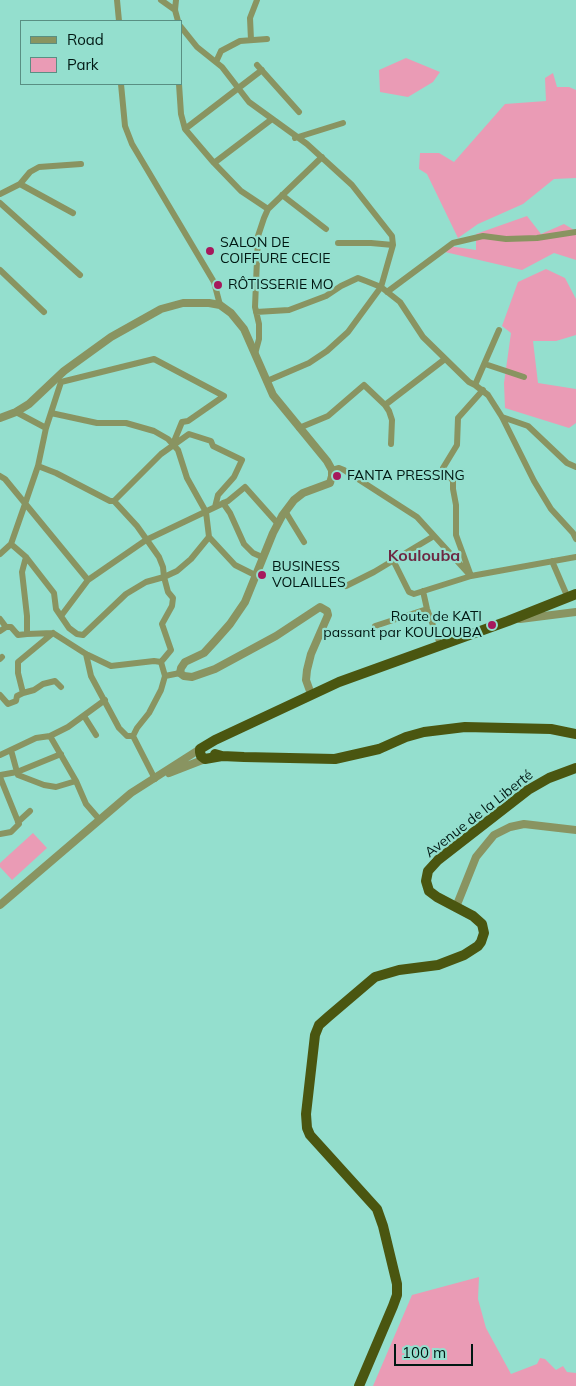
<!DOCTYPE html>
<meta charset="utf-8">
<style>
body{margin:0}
#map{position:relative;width:576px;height:1386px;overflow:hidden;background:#94dfce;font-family:Mulish,sans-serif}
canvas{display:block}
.legend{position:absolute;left:20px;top:20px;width:162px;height:65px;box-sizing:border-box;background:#94dfce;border:1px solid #598f83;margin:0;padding:6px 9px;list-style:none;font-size:15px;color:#001813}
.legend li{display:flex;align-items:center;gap:10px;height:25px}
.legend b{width:25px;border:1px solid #598f83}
.scale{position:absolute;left:394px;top:1344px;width:79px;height:22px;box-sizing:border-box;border:2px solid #001813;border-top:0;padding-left:6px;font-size:15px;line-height:18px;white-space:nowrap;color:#001813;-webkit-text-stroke:4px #94dfce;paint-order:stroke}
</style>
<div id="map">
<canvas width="576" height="1386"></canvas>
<ul class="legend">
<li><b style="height:6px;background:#899461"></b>Road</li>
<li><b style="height:14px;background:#ea9bb5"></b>Park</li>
</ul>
<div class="scale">100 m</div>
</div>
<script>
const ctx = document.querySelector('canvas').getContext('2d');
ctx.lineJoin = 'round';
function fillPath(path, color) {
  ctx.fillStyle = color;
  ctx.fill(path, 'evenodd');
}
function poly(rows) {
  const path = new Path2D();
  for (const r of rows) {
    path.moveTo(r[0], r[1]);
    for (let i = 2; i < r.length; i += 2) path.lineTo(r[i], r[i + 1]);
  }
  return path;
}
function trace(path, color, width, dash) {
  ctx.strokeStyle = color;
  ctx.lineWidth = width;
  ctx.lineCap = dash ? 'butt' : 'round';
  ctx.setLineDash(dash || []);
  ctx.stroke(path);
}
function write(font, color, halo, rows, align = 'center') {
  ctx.font = font + ' Mulish,sans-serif';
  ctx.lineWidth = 4.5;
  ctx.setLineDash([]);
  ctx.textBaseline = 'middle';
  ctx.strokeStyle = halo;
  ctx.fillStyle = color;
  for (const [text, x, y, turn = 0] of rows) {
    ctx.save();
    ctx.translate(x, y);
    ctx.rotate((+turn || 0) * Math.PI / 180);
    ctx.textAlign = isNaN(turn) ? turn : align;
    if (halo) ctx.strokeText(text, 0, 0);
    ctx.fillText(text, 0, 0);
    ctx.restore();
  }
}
fillPath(poly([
 [406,58,440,72,433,82,408,97,380,92,379,70],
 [553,73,557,87,569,87,576,90,576,178,554,179,523,204,478,224,458,238,427,174,419,169,420,153,439,153,454,162,505,104,546,101,545,78],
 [527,216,541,234,564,224,576,231,576,260,554,253,522,270,445,252,449,246,476,250,476,234],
 [546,269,565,278,576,299,576,335,556,341,533,341,538,383,576,389,576,423,569,428,505,408,504,383,511,333,502,326,518,282],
 [33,833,47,848,12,880,0,867,0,863],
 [479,1277,478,1299,486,1328,511,1374,537,1364,540,1358,545,1359,556,1370,563,1366,567,1372,576,1373,576,1386,373,1386,412,1295]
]), '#ea9bb5');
trace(poly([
 [117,0,119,21],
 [161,0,175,10],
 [176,0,175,10,178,21],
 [181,27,197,47,222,67,249,102,307,144,352,185,392,236,393,245,381,287,348,332,327,351,309,363,267,381],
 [251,40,250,18,257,0],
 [216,62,221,51,240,41,267,39],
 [257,65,299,112],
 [121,84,125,126,132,144,214,282,220,305],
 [179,84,181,114,185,129,214,163,241,191,268,209],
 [185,129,262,70],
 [295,138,343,123],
 [214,163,272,119],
 [20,184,30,172,39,167,81,164],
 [0,194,20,184,73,213],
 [282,195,326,229],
 [0,203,80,275],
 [338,243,371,243,393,245],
 [0,270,44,312],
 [387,292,453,243,483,236,506,239,537,238,576,232],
 [256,312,289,310,326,296,341,286,358,278,366,281,381,287,400,302,423,337,469,382,475,385],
 [499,330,475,385,488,395,502,417,534,481,551,509,573,533,576,539],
 [255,354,259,339,259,324,255,307,258,236,264,218,268,209,322,157],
 [485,364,524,377],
 [385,405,445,359],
 [16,412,46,428],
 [51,413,97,423,126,423,154,431,168,439,178,450,187,478,206,512,209,537,235,565,255,575],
 [502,417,528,426,567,463,576,467],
 [299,428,328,416,364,385,385,405,389,411,392,420,391,444],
 [38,466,56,473,110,501,114,501,161,454,189,434,211,441,213,446,242,460,234,477,218,495,215,507],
 [332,470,339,468,344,470,417,517,468,573],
 [0,476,5,479,88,580],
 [114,501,137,526,159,557,163,567,164,577,168,592,173,598,172,606,162,624,171,650,161,662],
 [223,503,230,513,244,544,253,553,262,557],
 [285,511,304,542],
 [11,544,26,557,54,593,56,609,69,628,77,634,83,635,126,594,146,582,164,577,177,571,191,559,209,537],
 [0,554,11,544,25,504,38,466,46,428,61,382,154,359,224,396,188,421,182,422,173,444],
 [26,557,22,572,27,616,27,634,53,633,86,654,111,666,154,661,161,662],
 [393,560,409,592,414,594,471,576,576,557],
 [552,561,568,598],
 [471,576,456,535,456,505,453,489,453,481,443,468,457,445,458,418,483,390],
 [346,586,374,572,434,536],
 [423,591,427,609,440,644],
 [61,616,88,580,146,540,228,501,245,487,278,524],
 [0,619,6,627],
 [375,626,427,609],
 [0,631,6,627,11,627,18,635,27,634],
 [86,654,91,676,119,728,127,736,133,736],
 [0,659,2,657],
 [165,676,180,673],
 [23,693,18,673,18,662,53,633],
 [0,695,8,704,16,701,17,696,23,693,34,690,43,684,55,681,61,687],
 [84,716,96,735],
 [11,750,17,772,61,754],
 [0,755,36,738,50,736],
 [0,775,17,772,18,775,44,785,56,787,76,781,86,804,99,819],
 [0,777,19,824,11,832,0,834],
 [155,779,133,736,137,728,149,713,161,690,165,676,161,662],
 [76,781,50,736,68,727,105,700],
 [18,822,30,811]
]), '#899461', 6);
trace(poly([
 [0,418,16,412,29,404,64,371,111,337,161,309,183,303,209,303,220,305,231,313,244,329,273,395,327,461,332,470,332,476,330,483,303,493,294,500,282,516,273,533,245,602,230,624,215,641,204,653,185,662,181,668,180,673,184,676,192,677,215,669,276,636,320,607,327,611,328,615,311,654,307,670,306,680,311,694],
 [520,619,576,612],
 [169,773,205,759],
 [0,905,131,793,200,749],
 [456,907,476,857,494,835,510,827,524,824,576,830]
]), '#899461', 8);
trace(poly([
 [215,754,222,756,244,757,335,759,379,749,406,737,424,732,465,727,551,729,576,734],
 [222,756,205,759,201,756,200,752,200,749,215,740,339,682,508,621,576,594],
 [359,1386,393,1306,397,1295,397,1284,383,1226,377,1209,310,1135,307,1128,306,1114,315,1035,319,1025,328,1017,375,977,399,970,438,965,464,955,478,946,481,942,484,933,482,924,473,916,437,897,429,891,426,881,428,871,438,860,528,790,549,778,576,768]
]), '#4a5610', 10);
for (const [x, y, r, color] of [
 [210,251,5,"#a6195c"],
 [218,285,5,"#a6195c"],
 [337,476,5,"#a6195c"],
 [262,575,5,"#a6195c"],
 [492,625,5,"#a6195c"]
]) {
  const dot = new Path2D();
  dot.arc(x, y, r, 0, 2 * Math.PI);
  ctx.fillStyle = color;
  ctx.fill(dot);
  trace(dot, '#94dfce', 2);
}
write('14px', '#001813', '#94dfce', [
 ["SALON DE",220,243],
 ["COIFFURE CECIE",220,259],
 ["RÔTISSERIE MO",228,285],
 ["FANTA PRESSING",347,476],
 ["BUSINESS",272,567],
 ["VOLAILLES",272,583],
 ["Route de KATI",482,617,"right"],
 ["passant par KOULOUBA",482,633,"right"]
], 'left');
write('14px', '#001813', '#94dfce', [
 ["Avenue de la Liberté",479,814,-38]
]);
write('bold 16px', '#6d2943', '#94dfce', [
 ["Koulouba",424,556]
]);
</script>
